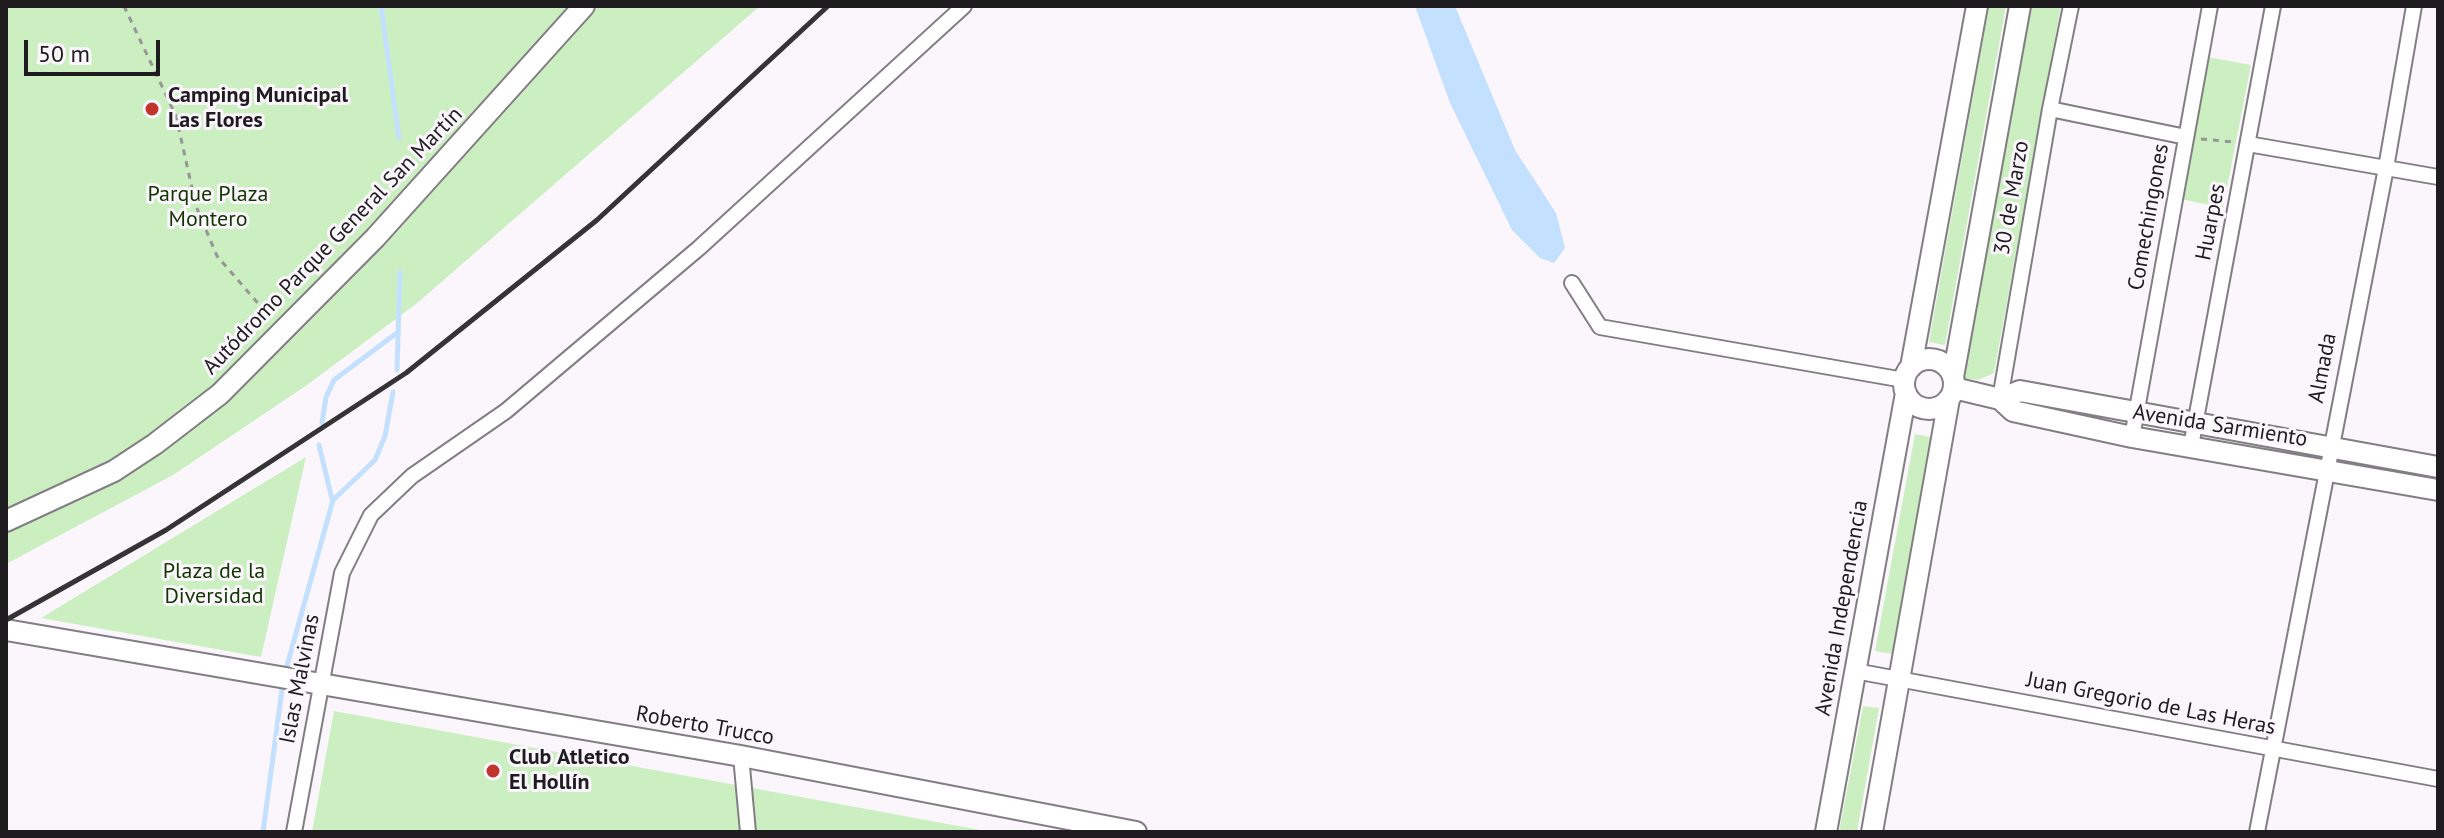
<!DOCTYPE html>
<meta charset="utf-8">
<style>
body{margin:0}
#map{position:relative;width:2444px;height:838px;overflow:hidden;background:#fbf6fc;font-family:"PT Sans",sans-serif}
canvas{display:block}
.frame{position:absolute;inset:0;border:8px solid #1e1c1e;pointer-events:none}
.scale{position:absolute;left:24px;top:40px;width:136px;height:36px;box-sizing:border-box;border:4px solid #1e1c1e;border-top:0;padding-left:10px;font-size:24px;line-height:28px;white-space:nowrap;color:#1e1c1e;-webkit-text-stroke:6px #fbf6fc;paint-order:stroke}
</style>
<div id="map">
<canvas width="2444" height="838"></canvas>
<div class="frame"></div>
<div class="scale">50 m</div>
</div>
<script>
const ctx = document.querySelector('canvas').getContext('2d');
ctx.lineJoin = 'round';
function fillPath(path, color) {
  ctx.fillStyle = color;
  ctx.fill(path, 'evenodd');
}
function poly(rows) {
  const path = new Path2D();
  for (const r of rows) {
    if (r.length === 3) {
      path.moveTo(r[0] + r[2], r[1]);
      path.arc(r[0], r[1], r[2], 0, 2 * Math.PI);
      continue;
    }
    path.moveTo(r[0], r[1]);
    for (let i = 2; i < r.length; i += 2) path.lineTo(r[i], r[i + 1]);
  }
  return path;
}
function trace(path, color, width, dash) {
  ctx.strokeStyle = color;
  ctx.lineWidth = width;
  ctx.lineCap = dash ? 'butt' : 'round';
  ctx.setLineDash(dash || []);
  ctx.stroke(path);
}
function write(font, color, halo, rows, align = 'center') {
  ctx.font = font + ' "PT Sans",sans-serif';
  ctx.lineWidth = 6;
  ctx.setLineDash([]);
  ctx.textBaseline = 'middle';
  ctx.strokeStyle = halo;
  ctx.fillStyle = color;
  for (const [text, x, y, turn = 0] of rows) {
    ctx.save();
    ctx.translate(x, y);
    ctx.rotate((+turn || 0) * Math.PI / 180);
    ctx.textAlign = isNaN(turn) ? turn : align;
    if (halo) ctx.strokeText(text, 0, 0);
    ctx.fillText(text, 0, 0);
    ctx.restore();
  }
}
fillPath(poly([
 [6,6,760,6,416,304,307,385,173,475,6,564],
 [1989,6,2006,6,1945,345,1929,342],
 [2027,6,2061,6,1994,373,1978,380,1963,378],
 [2208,57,2251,65,2223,208,2181,199],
 [1915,434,1931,437,1892,654,1875,651],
 [306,457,261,657,41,618],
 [1863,706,1879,708,1857,832,1839,832],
 [334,711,991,832,312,832]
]), '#ccefc2');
fillPath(poly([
 [1415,6,1455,6,1515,150,1556,213,1565,248,1554,263,1540,258,1512,230,1450,103]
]), '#c4e0ff');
trace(poly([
 [381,6,399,138],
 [397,370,400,272],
 [322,423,326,397,334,380,398,332],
 [319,445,332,499],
 [285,673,333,500,375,460,385,436,393,392],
 [263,832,283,682]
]), '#c4e0ff', 5);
const minor = poly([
 [2050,109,2186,137],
 [2248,144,2438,177],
 [1572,283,1600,327,1904,380],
 [2000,399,2050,109,2071,6],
 [2132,437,2210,6],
 [2191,446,2273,6],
 [1855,671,2438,779],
 [741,756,748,832],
 [294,832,342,573,371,515,412,476,506,411,699,248,964,6],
 [2257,832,2386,168,2414,6]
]);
const secondary = poly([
 [1929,384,25],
 [1911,367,1977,6],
 [1953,377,2020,6],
 [1954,388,2000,399,2013,411,2132,437,2438,490],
 [2000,399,2020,391,2438,467],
 [6,521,114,471,155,444,220,394,375,238,584,6],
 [6,630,741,756,1136,832],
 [1826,832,1906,393],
 [1872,832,1949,399]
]);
trace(minor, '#827e84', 18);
trace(secondary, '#827e84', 24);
trace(poly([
 [124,6,176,116,196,206,217,256,263,309,274,310],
 [2201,139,2234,142]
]), '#989599', 3, [6, 6]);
trace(minor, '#fff', 14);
trace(secondary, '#fff', 20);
trace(poly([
 [6,620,166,530,406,373,597,220,828,6]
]), '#353335', 5);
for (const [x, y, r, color] of [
 [152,109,8,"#c1342c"],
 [493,771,8,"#c1342c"]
]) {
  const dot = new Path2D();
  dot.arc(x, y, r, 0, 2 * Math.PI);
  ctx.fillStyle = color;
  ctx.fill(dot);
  trace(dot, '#fbf6fc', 3);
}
write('bold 22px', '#1e1c1e', '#fbf6fc', [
 ["Camping Municipal",168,96],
 ["Las Flores",168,121],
 ["Club Atletico",509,758],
 ["El Hollín",509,783]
], 'left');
write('22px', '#103700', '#fbf6fc', [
 ["Parque Plaza",208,195],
 ["Montero",208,220],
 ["Plaza de la",214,572],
 ["Diversidad",214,597]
]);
write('22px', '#1e1c1e', '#fbf6fc', [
 ["30 de Marzo",2012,198,-80],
 ["Comechingones",2149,217,-80],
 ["Huarpes",2211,222,-79],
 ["Autódromo Parque General San Martín",333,241,-46],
 ["Almada",2323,368,-79],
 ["Avenida Sarmiento",2220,426,9],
 ["Avenida Independencia",1842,608,-80],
 ["Islas Malvinas",300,679,-79],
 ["Juan Gregorio de Las Heras",2151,704,11],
 ["Roberto Trucco",705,726,10]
]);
</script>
